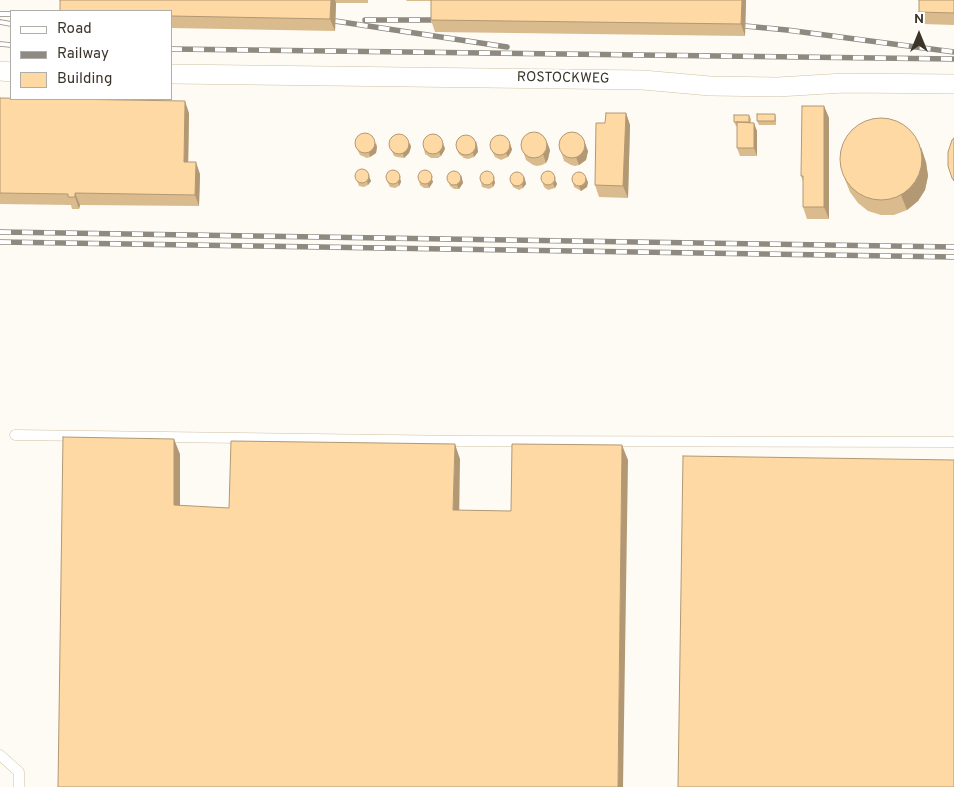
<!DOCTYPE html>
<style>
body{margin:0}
#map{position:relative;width:954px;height:787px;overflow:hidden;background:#fefbf5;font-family:Overpass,sans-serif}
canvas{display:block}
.legend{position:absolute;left:10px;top:10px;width:162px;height:90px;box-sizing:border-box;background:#fff;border:1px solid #b0aea9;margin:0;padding:6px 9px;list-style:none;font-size:15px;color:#3a3429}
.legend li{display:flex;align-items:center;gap:10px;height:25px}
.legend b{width:25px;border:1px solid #b0aea9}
.north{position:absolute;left:894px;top:10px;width:50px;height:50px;-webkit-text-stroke:4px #fff;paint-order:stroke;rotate:0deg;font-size:14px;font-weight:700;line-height:20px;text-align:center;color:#3a3429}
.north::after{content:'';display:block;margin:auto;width:18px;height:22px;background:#3a3429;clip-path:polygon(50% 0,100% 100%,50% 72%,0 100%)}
</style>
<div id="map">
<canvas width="954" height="787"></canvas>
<ul class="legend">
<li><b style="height:6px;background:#fff"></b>Road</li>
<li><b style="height:6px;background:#8f8a81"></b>Railway</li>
<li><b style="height:14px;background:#fed9a4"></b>Building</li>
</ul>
<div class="north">N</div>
</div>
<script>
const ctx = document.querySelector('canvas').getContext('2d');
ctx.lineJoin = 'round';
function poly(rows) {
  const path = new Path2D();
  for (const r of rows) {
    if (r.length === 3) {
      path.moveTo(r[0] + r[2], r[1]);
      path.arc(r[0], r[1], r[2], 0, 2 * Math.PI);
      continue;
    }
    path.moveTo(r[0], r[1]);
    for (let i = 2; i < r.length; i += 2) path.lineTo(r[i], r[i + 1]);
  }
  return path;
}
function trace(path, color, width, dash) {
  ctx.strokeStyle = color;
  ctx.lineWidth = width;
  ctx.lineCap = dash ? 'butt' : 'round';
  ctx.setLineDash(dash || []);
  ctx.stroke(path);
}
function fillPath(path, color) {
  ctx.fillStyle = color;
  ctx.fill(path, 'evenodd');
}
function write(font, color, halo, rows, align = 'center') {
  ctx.font = font + ' Overpass,sans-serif';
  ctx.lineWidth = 4.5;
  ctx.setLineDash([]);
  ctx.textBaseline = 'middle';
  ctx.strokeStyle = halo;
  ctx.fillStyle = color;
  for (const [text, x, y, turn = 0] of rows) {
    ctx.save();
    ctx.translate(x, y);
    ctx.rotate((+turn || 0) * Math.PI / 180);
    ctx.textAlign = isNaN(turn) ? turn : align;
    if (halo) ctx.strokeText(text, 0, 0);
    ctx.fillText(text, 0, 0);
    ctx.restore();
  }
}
const service = poly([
 [15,435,464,441,954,442],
 [0,755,19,772,19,787]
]);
const minor = poly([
 [0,71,11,72],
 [171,74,643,80,710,86,778,87,844,83,954,84]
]);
trace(service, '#cfc0a3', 11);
trace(minor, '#cfc0a3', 20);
trace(service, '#fff', 10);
trace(minor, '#fff', 19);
const rail = poly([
 [0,14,11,14],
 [365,20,435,20],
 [335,21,507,47],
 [0,22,11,24],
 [745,26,787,30,954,52],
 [0,44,11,45],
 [171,49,954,59],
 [0,232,954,247],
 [0,242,954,257]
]);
trace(rail, '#8f8a81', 5.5);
trace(rail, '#fff', 4, [11]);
fillPath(poly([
 [60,0,368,0,368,3,336,3,335,31,171,28,171,11],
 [406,0,746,0,745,36,435,32,431,20,431,1,407,1],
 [954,0,954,25,923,24,919,12],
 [0,98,189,113,188,162,200,174,199,206,80,205,79,209,72,209,71,205,0,204],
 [824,106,829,118,829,219,807,219,803,207,803,181,801,176],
 [626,113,630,125,628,198,599,197,595,185,605,123],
 [775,114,776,118,776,125,759,125,757,121],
 [749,115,751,119,751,123,757,131,757,156,740,156,737,148,737,126,736,126,734,122],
 [355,145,377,147,376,153,370,157,367,158,360,155],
 [389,145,411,147,409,153,404,158,397,157,394,156],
 [477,145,478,152,474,157,468,159,464,158,459,154,457,150],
 [559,145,588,151,586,160,579,165,575,166,571,165,564,161],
 [490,147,512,149,511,152,508,157,501,160,495,157],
 [445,148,444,151,441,156,438,158,431,158,425,154,424,149],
 [522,148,550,150,548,159,546,163,542,165,537,166,533,165,526,160],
 [926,162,928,176,925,190,918,201,907,210,894,215,881,215,868,211,858,203,850,192,844,177],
 [367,171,371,181,368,185,364,187,359,186,355,175],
 [398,172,401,182,399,186,395,188,390,187,386,179],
 [553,173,557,184,555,188,548,190,544,187,541,178],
 [461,175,463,183,459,189,454,189,450,186,447,177],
 [493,175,495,183,493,187,489,189,482,187,480,178],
 [418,176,433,182,429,188,424,188,420,185],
 [510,179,525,180,526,184,523,188,519,190,513,187],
 [572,179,588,182,587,187,581,191,574,187]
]), '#dabb8d');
fillPath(poly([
 [331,0,335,0,336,3,335,31,330,19],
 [742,0,746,0,745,36,741,24],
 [185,101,189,113,188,174,184,162],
 [824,106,829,118,829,219,824,207],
 [626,113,630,125,628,198,623,186],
 [754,123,757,131,757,156,754,148],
 [476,141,477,145,478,152,474,157,473,153],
 [547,142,550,150,548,159,546,163,543,154],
 [376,143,377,147,376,153,370,157,369,153],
 [410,143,411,147,409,153,404,158,403,153],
 [585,143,588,151,586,160,579,165,576,157],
 [443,144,445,148,444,151,441,156,439,152],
 [510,144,512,149,511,152,508,157,506,153],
 [921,147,926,162,928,176,925,190,918,201,907,210,901,195],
 [196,162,200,174,199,206,195,195],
 [430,172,433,182,429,188,428,184],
 [461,175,463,183,459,189,457,185],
 [493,175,495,183,493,187,492,183],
 [524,176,526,184,523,188,522,184],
 [369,177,371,181,368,185,367,181],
 [400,178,401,182,399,186,398,182],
 [586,178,588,182,587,187,581,191,579,186],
 [555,180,557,184,555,188,553,184],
 [75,193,80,205,79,209,75,197],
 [174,439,180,454,180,521,174,505],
 [455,444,460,459,459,525,453,510],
 [622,445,628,460,623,787,618,787]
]), '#b29873');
const building = poly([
 [60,0,331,0,330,19,171,16,171,11,60,11,60,0],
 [431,0,742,0,741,24,431,20,431,0],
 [919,0,954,0,954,13,919,12,919,0],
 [0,98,185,101,184,162,196,162,195,195,75,193,75,197,68,197,68,194,0,193,0,98],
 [802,106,824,106,824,207,803,207,803,176,801,176,802,106],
 [606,113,626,113,623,186,595,185,596,123,605,123,606,113],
 [757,114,775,114,775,121,757,121,757,114],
 [734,115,749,115,749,122,734,122,734,115],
 [881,159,41],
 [737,122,754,123,754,148,737,148,737,122],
 [534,145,13],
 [572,145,13],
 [365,143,10],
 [399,144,10],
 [433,144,10],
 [500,145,10],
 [466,145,10],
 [954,138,954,181,952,178,948,166,948,152,952,140,954,138],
 [362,176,7],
 [425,177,7],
 [393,177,7],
 [548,178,7],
 [454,178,7],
 [487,178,7],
 [517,179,7],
 [579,179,7],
 [63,437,174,439,174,505,229,508,231,441,455,444,453,510,511,511,512,444,622,445,618,787,58,787,63,437],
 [683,456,954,460,954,787,678,787,683,456]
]);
fillPath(building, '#fed9a4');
trace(building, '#b29873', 1);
write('14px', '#3a3429', '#fff', [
 ["ROSTOCKWEG",563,79,1]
]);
</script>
